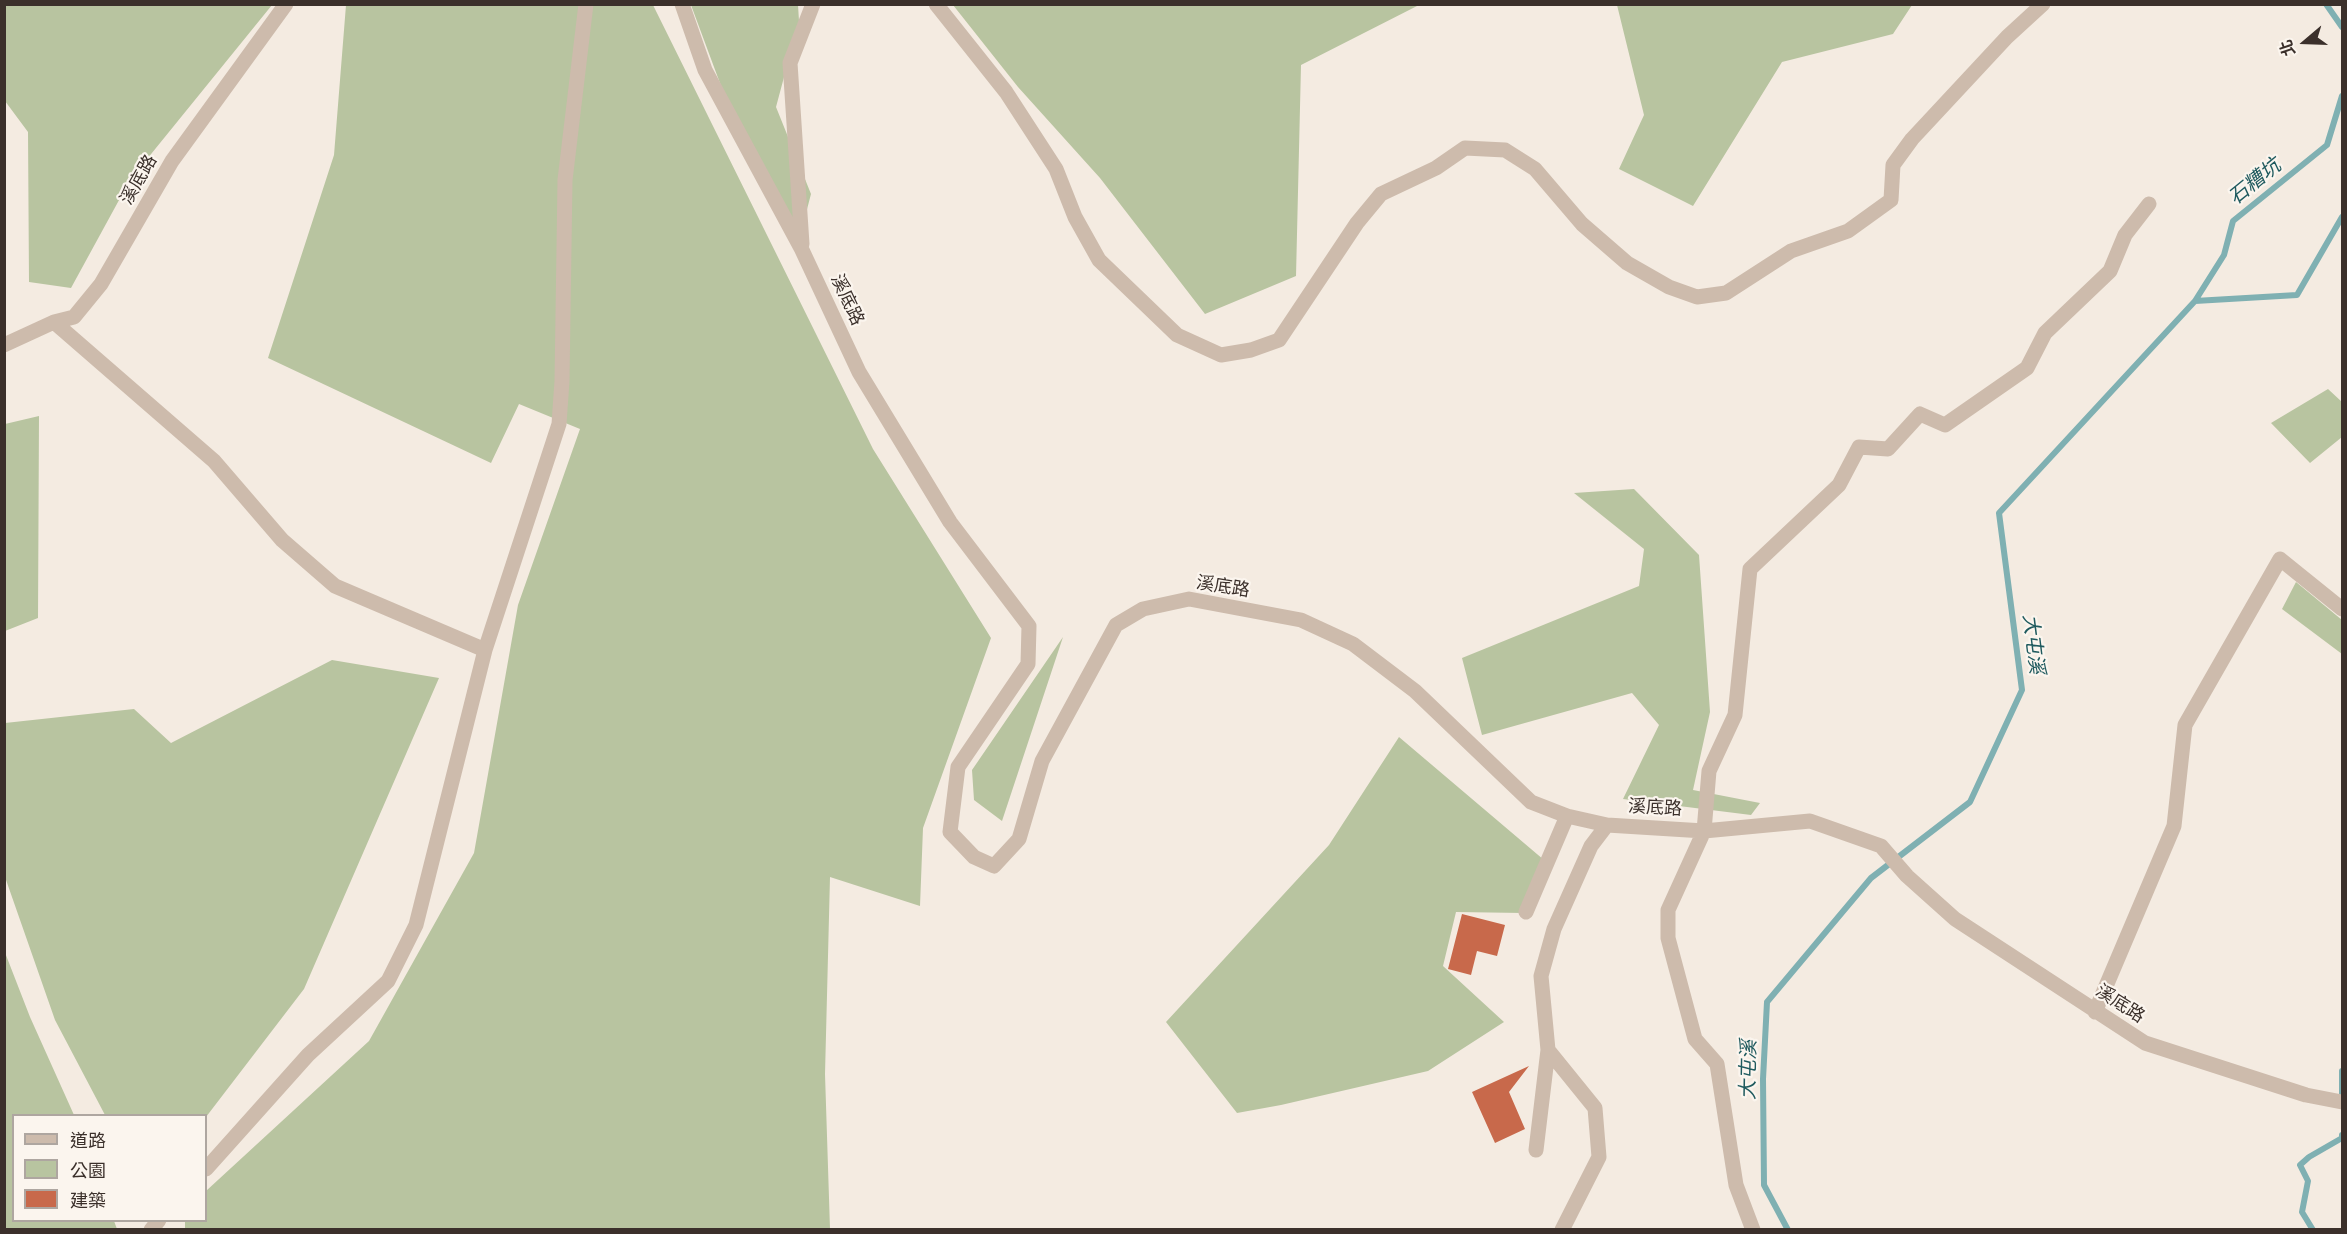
<!DOCTYPE html>
<meta charset="utf-8">
<style>
body{margin:0}
#map{position:relative;width:2347px;height:1234px;overflow:hidden;background:#f4ebe1;font-family:Rubik,"Noto Sans TC",sans-serif}
canvas{display:block}
.frame{position:absolute;inset:0;border:6px solid #3b302b;pointer-events:none}
.legend{position:absolute;left:12px;top:1114px;width:195px;height:108px;box-sizing:border-box;background:#fbf5ee;border:2px solid #aea6a0;margin:0;padding:8px 10px;list-style:none;font-size:18px;color:#3b302b}
.legend li{display:flex;align-items:center;gap:12px;height:30px}
.legend b{width:30px;border:2px solid #aea6a0}
.north{position:absolute;left:2275px;top:12px;width:60px;height:60px;-webkit-text-stroke:4px #fbf5ee;paint-order:stroke;rotate:251deg;font-size:16px;font-weight:700;line-height:24px;text-align:center;color:#3b302b}
.north::after{content:'';display:block;margin:auto;width:21px;height:27px;background:#3b302b;clip-path:polygon(50% 0,100% 100%,50% 72%,0 100%)}
</style>
<div id="map">
<canvas width="2347" height="1234"></canvas>
<div class="frame"></div>
<ul class="legend">
<li><b style="height:8px;background:#cdbbac"></b>道路</li>
<li><b style="height:16px;background:#b8c4a0"></b>公園</li>
<li><b style="height:16px;background:#c8694b"></b>建築</li>
</ul>
<div class="north">北</div>
</div>
<script>
const ctx = document.querySelector('canvas').getContext('2d');
ctx.lineJoin = 'round';
function fillPath(path, color) {
  ctx.fillStyle = color;
  ctx.fill(path, 'evenodd');
}
function poly(rows) {
  const path = new Path2D();
  for (const r of rows) {
    path.moveTo(r[0], r[1]);
    for (let i = 2; i < r.length; i += 2) path.lineTo(r[i], r[i + 1]);
  }
  return path;
}
function trace(path, color, width, dash) {
  ctx.strokeStyle = color;
  ctx.lineWidth = width;
  ctx.lineCap = dash ? 'butt' : 'round';
  ctx.setLineDash(dash || []);
  ctx.stroke(path);
}
function write(font, color, halo, rows, align = 'center') {
  ctx.font = font + ' Rubik,"Noto Sans TC",sans-serif';
  ctx.lineWidth = 4.5;
  ctx.setLineDash([]);
  ctx.textBaseline = 'middle';
  ctx.strokeStyle = halo;
  ctx.fillStyle = color;
  for (const [text, x, y, turn = 0] of rows) {
    ctx.save();
    ctx.translate(x, y);
    ctx.rotate((+turn || 0) * Math.PI / 180);
    ctx.textAlign = isNaN(turn) ? turn : align;
    if (halo) ctx.strokeText(text, 0, 0);
    ctx.fillText(text, 0, 0);
    ctx.restore();
  }
}
fillPath(poly([
 [5,4,272,5,130,180,71,288,29,282,28,132,5,101],
 [346,5,653,5,873,449,991,638,923,828,920,906,830,877,825,1074,830,1229,185,1230,185,1221,206,1220,206,1191,369,1041,474,853,518,605,580,429,519,404,491,463,268,358,334,155],
 [691,5,798,5,799,21,776,107,811,194,800,236,724,94],
 [953,5,1419,5,1301,65,1296,276,1205,314,1100,178,1018,87],
 [1617,5,1617,4,1912,5,1893,34,1782,62,1693,206,1619,169,1644,115],
 [2328,389,2342,402,2342,437,2310,463,2271,423],
 [39,416,38,618,5,631,5,424],
 [1634,489,1699,555,1710,712,1693,790,1760,803,1751,815,1623,799,1659,725,1632,693,1482,735,1462,658,1639,586,1644,549,1574,493],
 [2296,582,2342,620,2342,654,2282,609],
 [1063,637,1002,821,974,800,972,770],
 [332,660,439,678,304,989,206,1117,105,1115,55,1020,5,877,5,723,134,709,171,743],
 [1399,737,1544,860,1523,913,1456,912,1443,966,1504,1022,1428,1071,1281,1105,1237,1113,1166,1022,1329,845],
 [4,950,30,1017,74,1115,14,1116,14,1220,114,1221,117,1229,5,1229]
]), '#b8c4a0');
trace(poly([
 [2326,4,2342,27],
 [2195,301,2224,255,2233,221,2327,145,2342,96],
 [2342,1100,2342,1071],
 [1788,1230,1764,1185,1763,1079,1767,1002,1871,878,1970,802,2022,690,1999,513,2195,301,2297,295,2342,217],
 [2313,1230,2302,1212,2308,1181,2300,1165,2309,1157,2342,1138,2342,1135]
]), '#7fb0b2', 6);
fillPath(poly([
 [1462,914,1505,925,1497,956,1477,951,1471,975,1448,969],
 [1529,1066,1509,1092,1525,1129,1495,1143,1472,1092]
]), '#c8694b');
trace(poly([
 [682,4,705,70,802,250,859,372,950,522,1029,626,1028,664,958,767,950,832,974,857,994,866,1019,839,1042,761,1116,625,1143,609,1189,599,1301,620,1353,644,1415,691,1531,802,1567,816,1607,825,1704,831,1810,821,1881,846,1907,876,1955,919,2145,1043,2306,1095,2342,1102],
 [936,4,1006,92,1056,169,1075,217,1099,260,1177,335,1221,355,1251,350,1279,340,1357,223,1381,194,1436,168,1465,148,1505,150,1535,169,1582,224,1627,263,1669,287,1697,297,1726,293,1791,251,1848,231,1891,200,1893,165,1912,139,2007,37,2043,4],
 [802,244,790,63,813,4],
 [54,322,214,461,282,540,335,586,485,650],
 [4,345,54,322,74,317,101,284,172,161,286,4],
 [1526,912,1567,816],
 [2095,1012,2174,826,2185,725,2280,559,2342,609],
 [1536,1150,1548,1050],
 [206,1169,308,1055,388,981,416,925,485,650,559,424,562,381,565,180,586,4],
 [151,1230,159,1220],
 [1562,1230,1599,1157,1595,1108,1548,1050,1541,976,1554,929,1591,846,1607,825],
 [1753,1230,1736,1185,1717,1064,1695,1039,1668,938,1668,910,1704,831,1709,771,1735,715,1750,569,1839,485,1859,447,1888,449,1920,414,1945,425,2027,368,2045,333,2110,271,2125,235,2149,204]
]), '#cdbbac', 15);
write('18px', '#3b302b', '#fbf5ee', [
 ["溪底路",139,180,-60],
 ["溪底路",847,300,65],
 ["溪底路",1223,587,9],
 ["溪底路",1655,808,3],
 ["溪底路",2120,1004,33]
]);
write('italic 20px', '#1f5a5e', '#fbf5ee', [
 ["石糟坑",2255,182,-39],
 ["大屯溪",2033,644,83],
 ["大屯溪",1749,1070,-89]
]);
</script>
